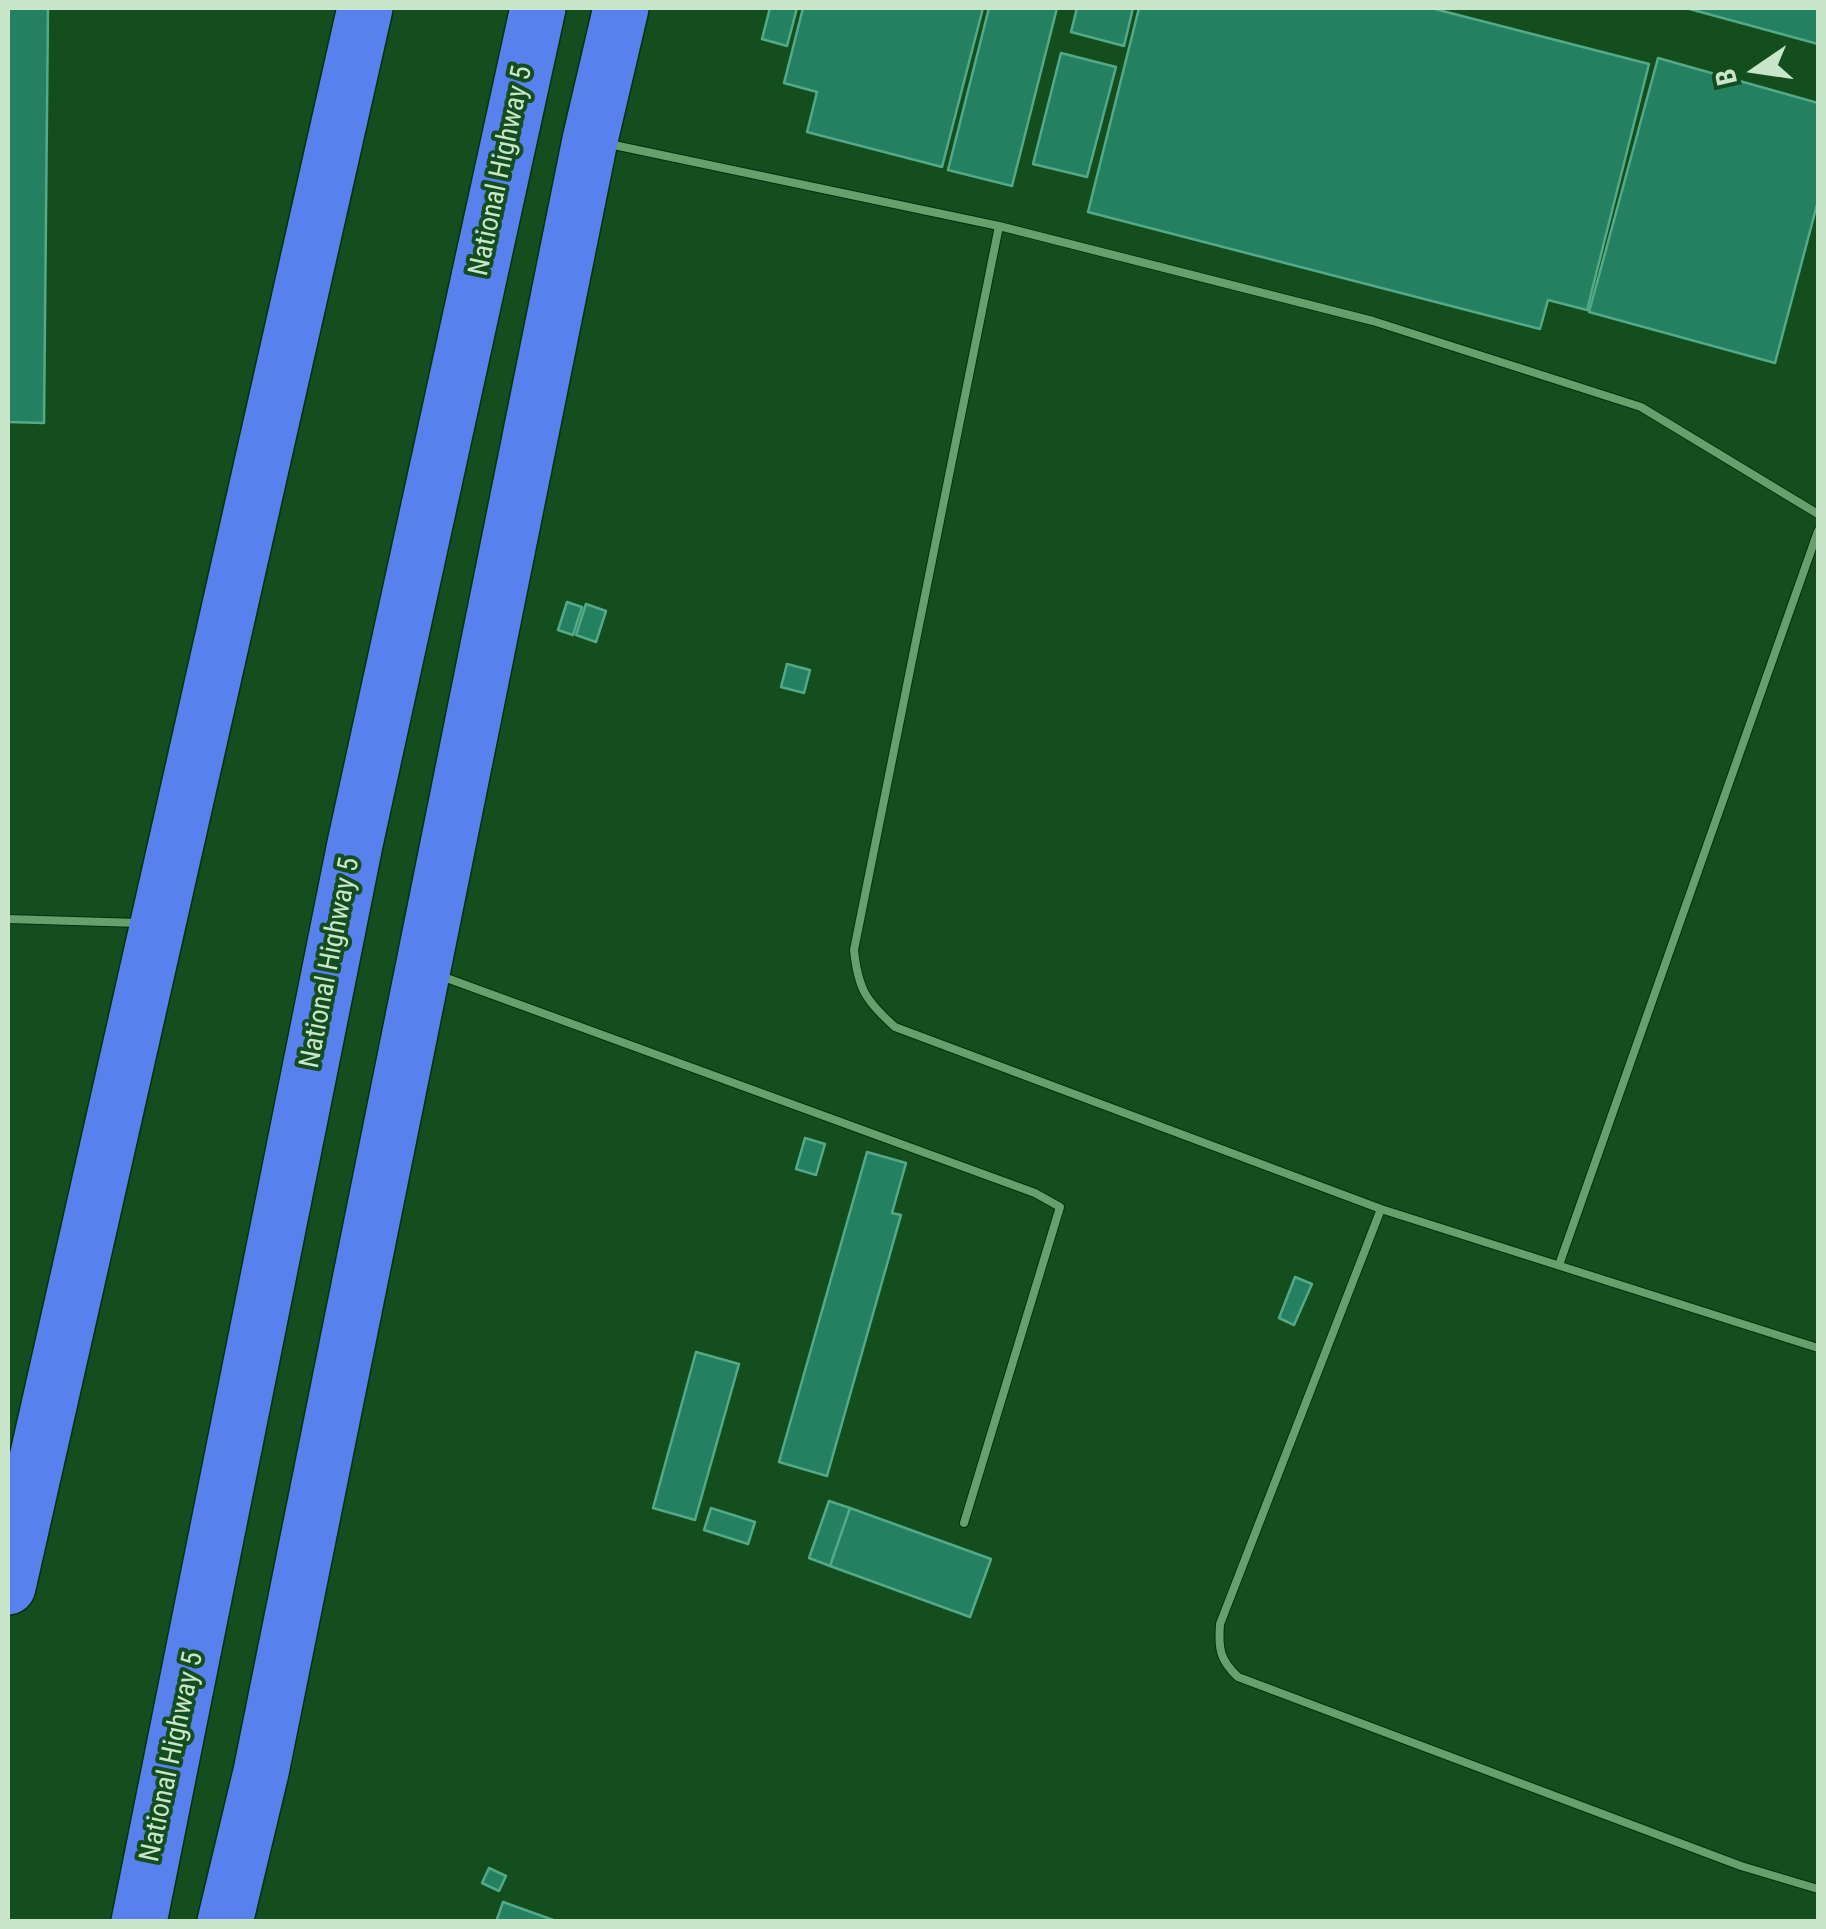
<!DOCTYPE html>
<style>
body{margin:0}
#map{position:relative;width:1826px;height:1929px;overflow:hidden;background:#144e1e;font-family:"Roboto Condensed",sans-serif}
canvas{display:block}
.frame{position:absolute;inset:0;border:10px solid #c9e6ca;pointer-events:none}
.north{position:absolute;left:1706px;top:20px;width:100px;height:100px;-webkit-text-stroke:8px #144e1e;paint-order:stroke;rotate:257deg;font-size:28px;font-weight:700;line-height:40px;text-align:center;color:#c9e6ca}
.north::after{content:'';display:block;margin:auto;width:35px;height:45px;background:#c9e6ca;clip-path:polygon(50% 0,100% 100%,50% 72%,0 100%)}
</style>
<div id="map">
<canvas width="1826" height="1929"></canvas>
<div class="frame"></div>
<div class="north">B</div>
</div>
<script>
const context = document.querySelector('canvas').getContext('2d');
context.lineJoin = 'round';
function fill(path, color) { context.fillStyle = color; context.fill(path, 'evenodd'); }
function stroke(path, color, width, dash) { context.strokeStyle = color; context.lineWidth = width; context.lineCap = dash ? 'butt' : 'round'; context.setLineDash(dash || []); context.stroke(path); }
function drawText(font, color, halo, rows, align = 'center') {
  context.font = font + ' "Roboto Condensed",sans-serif'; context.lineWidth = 8; context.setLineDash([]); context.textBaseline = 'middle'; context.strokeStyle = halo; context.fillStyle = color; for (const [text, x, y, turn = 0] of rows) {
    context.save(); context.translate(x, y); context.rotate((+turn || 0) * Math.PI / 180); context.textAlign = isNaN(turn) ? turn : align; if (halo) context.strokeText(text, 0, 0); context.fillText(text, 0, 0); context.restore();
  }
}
const building = new Path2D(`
 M8,8h40l-4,415 -36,-1z
 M770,8h27l-10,38 -25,-7z
 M803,8h180l-41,159 -135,-35 10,-40 -33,-9z
 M989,8h68l-45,178 -64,-16z
 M1077,8h56l-9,38 -53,-14z
 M1139,8h292l218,56 -62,246 -39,-10 -8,29 -452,-117z
 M1686,8h132v36z
 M1061,53l55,14 -29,110 -54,-13z
 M1658,58l160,45v98l-43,162 -186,-51z
 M567,602l15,5 -9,28 -15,-5z
 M586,604l20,7 -10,31 -20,-7z
 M787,664l23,6 -6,23 -23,-6z
 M805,1138l20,6 -9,31 -20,-6z
 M867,1152l39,11 -14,50 9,2 -74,261 -48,-14z
 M1295,1277l17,7 -18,41 -15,-7z
 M696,1352l43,12 -44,156 -42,-12z
 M829,1501l21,7 -20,58 -21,-8z
 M711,1508l44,14 -7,22 -44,-14z
 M850,1508l141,51 -21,58 -140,-51z
 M489,1868l17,8 -7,15 -17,-8z
 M503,1902l53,19v1h-60z`);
fill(building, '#258062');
stroke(building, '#53a988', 2.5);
const lane = new Path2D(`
 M609,144l390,82 374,95 268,86 177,107
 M999,226l-145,724c4,39 12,51 41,77l486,182 437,139
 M8,919l131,4
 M441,976l594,217 25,14 -96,316
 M1381,1209l-161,415c-2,25 0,36 18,53l503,189 77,23
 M1559,1265l259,-734`);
const highway = new Path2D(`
 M8,1587l357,-1579
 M139,1922l216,-1078 183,-836
 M225,1922l36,-150 329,-1632 31,-132`);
stroke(lane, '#04310d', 10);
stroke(highway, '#04310d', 58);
stroke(lane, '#67a06c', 8);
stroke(highway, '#5981ed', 55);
drawText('28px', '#c9e6ca', '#144e1e', [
 ["National Highway 5",502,171,-78],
 ["National Highway 5",331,963,-79],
 ["National Highway 5",173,1757,-78]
]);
</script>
